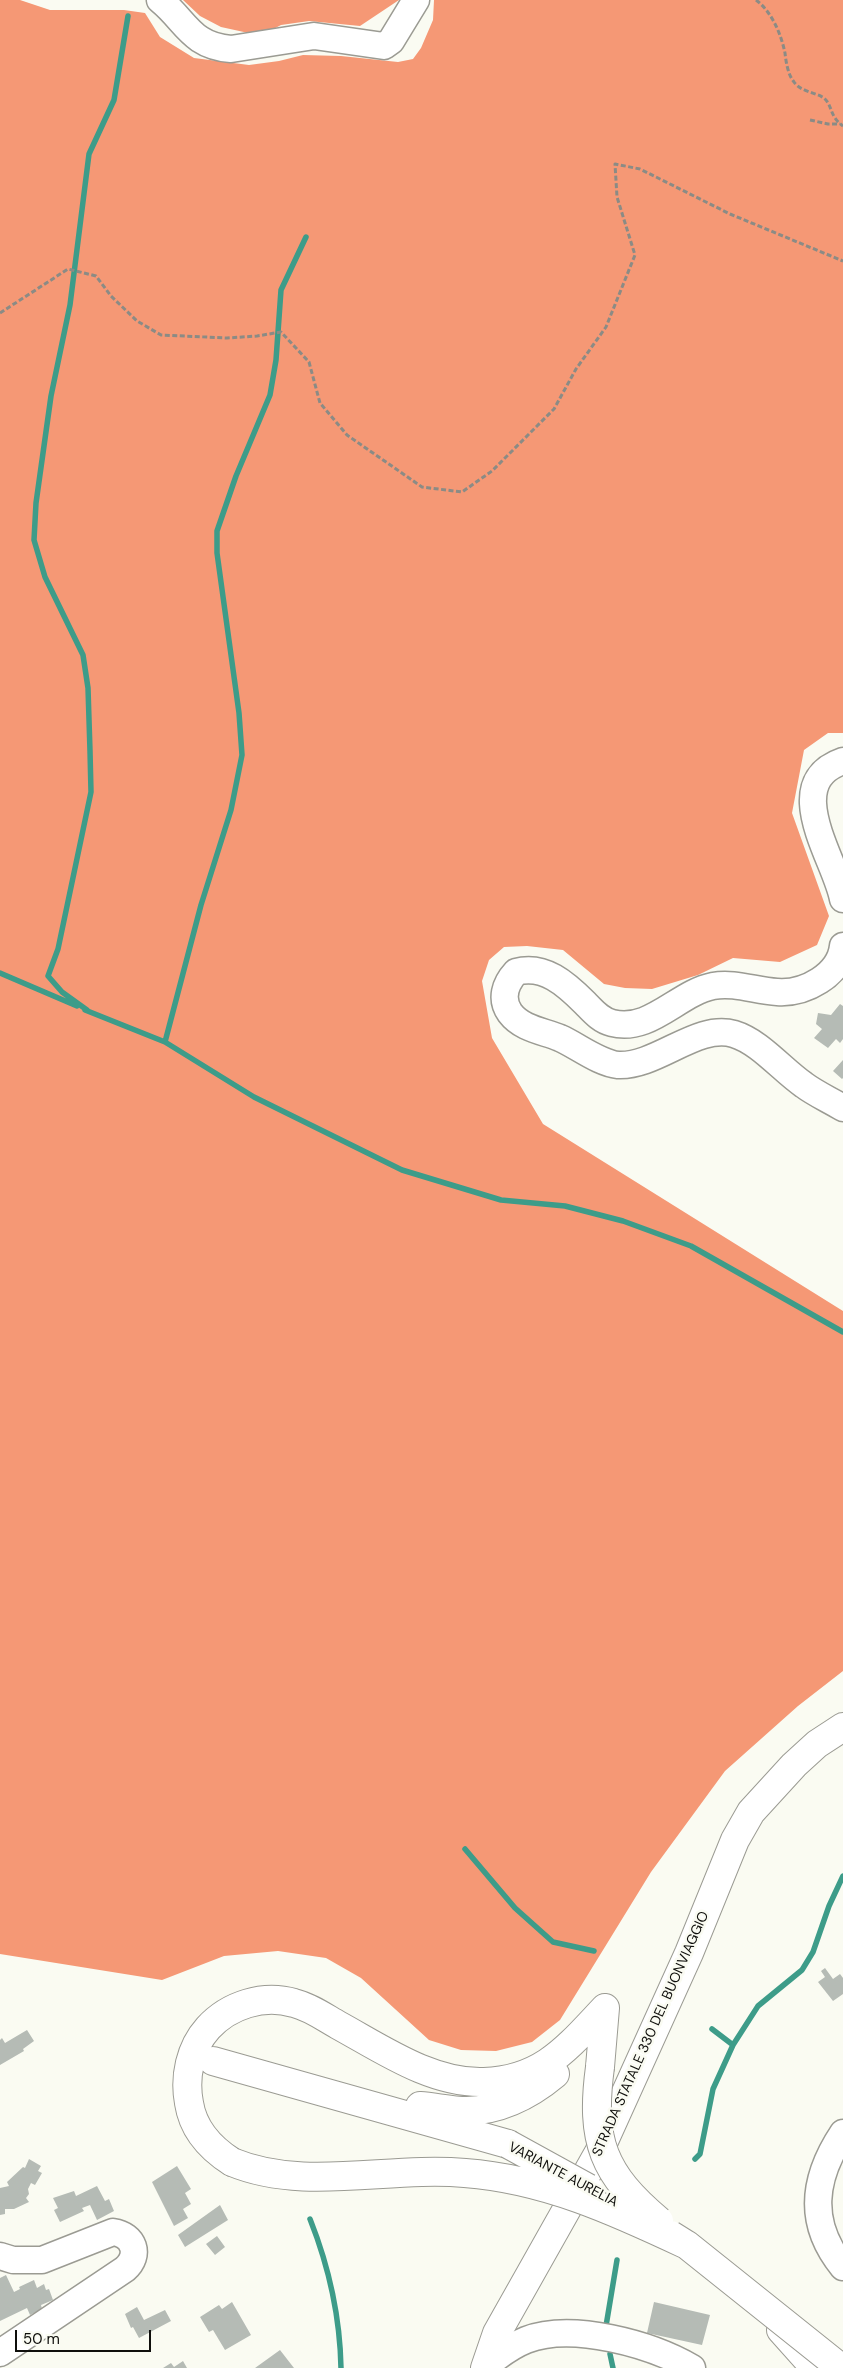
<!DOCTYPE html>
<style>
body{margin:0}
#map{position:relative;width:843px;height:2368px;overflow:hidden;background:#fafbf2;font-family:"DM Sans",sans-serif}
canvas{display:block}
.scale{position:absolute;left:15px;top:2330px;width:136px;height:22px;box-sizing:border-box;border:2px solid #0f0f0c;border-top:0;padding-left:6px;font-size:15px;line-height:18px;white-space:nowrap;color:#0f0f0c;-webkit-text-stroke:4px #fafbf2;paint-order:stroke}
</style>
<div id="map">
<canvas width="843" height="2368"></canvas>
<div class="scale">50 m</div>
</div>
<script>
const context = document.querySelector('canvas').getContext('2d');
context.lineJoin = 'round';
function fill(path, color) { context.fillStyle = color; context.fill(path, 'evenodd'); }
function stroke(path, color, width, dash) { context.strokeStyle = color; context.lineWidth = width; context.lineCap = dash ? 'butt' : 'round'; context.setLineDash(dash || []); context.stroke(path); }
function drawText(font, color, halo, rows, align = 'center') {
  context.font = font + ' "DM Sans",sans-serif'; context.lineWidth = 5; context.setLineDash([]); context.textBaseline = 'middle'; context.strokeStyle = halo; context.fillStyle = color; for (const [text, x, y, turn = 0] of rows) {
    context.save(); context.translate(x, y); context.rotate((+turn || 0) * Math.PI / 180); context.textAlign = isNaN(turn) ? turn : align; if (halo) context.strokeText(text, 0, 0); context.fillText(text, 0, 0); context.restore();
  }
}
fill(new Path2D(`
 M0,0h20l30,10h74l21,3 15,24 34,21 55,7 30,-4 24,-6 38,1 57,6 15,-3 8,-11 12,-28 1,-20h409v733h-15l-24,17 -12,63 37,103 -12,29 -37,17 -47,-4 -35,17 -46,14 -27,-1 -21,-4 -41,-34 -36,-4 -23,1 -15,13 -7,21 10,57 51,86 300,187v360l-45,35 -73,65 -74,101 -91,148 -28,22 -36,9 -35,-1 -32,-10 -68,-62 -35,-20 -48,-7 -54,5 -62,24 -162,-26z
 M183,0h216l-39,26 -51,-5 -28,4 -15,8 -13,1 -32,-7 -21,-11z`), '#f59875');
stroke(new Path2D(`
 M0,973l77,33
 M85,1010l80,32 89,55 148,73 99,30 64,6 58,15 68,25 152,86
 M87,1010l-25,-18 -14,-16 10,-27 33,-157 -1,-41 -2,-63 -5,-33 -38,-78 -11,-37 2,-37 15,-107 19,-91 19,-151 25,-54 14,-84
 M165,1042l36,-137 30,-95 11,-55 -3,-42 -22,-160v-22l19,-55 34,-81 6,-35 5,-70 25,-53
 M465,1849l50,59 38,34 41,9
 M712,2029l21,16
 M695,2159l5,-5 13,-65 20,-44 25,-39 44,-36 11,-18 16,-46 14,-30
 M310,2219c19,48 30,97 31,149
 M605,2332l12,-72
 M610,2354l3,14`), '#3d9c89', 5.5);
fill(new Path2D(`
 M840,1004l3,2v33l-3,4 -4,-4 -8,9 -14,-10 8,-9 -6,-5 2,-11 13,2z
 M843,1060v18l-1,1 -9,-8z
 M825,1968l8,11 7,-5 3,4v16l-10,7 -15,-19 7,-5 -4,-6z
 M27,2030l7,11 -11,8 1,2 -24,14v-25l2,-2 3,5z
 M29,2159l12,7 -3,5 4,2 -7,12 -4,-2 -3,6 1,5 -3,4 3,4 -15,7h-9v5l-5,1v-27l9,-2 -2,-4 16,-15 2,1z
 M177,2166l14,23 -6,4 6,11 -8,5 5,9 -14,8 -22,-44z
 M97,2186l8,15 4,-2 5,12 -17,9 -7,-15 -8,3 2,3 -24,11 -6,-12 4,-2 -5,-10 21,-7 2,5z
 M220,2205l8,15 -43,27 -7,-12z
 M217,2236l8,11 -10,8 -9,-11z
 M6,2275l8,17 6,-3 -1,-2 15,-7 3,8 7,-4 2,6 3,-1 4,11 -12,5 1,4 -12,6 -3,-7 -27,13v-43z
 M232,2302l19,33 -26,15 -12,-20 -4,2 -9,-15 19,-12 3,4z
 M654,2302l56,13 -8,30 -55,-12z
 M137,2307l7,13 21,-10 6,11 -32,17 -6,-11 -2,1 -6,-14z
 M280,2350l14,18h-39z
 M183,2361l4,7h-24l8,-5 3,4z`), '#b5bbb5');
const minor = new Path2D(`
 M160,0c26,21 31,46 71,49l83,-13 70,10 7,-5 25,-41
 M843,761c-64,22 -7,99 0,138
 M843,946c-3,29 -38,48 -66,46 -21,-1 -42,-10 -64,-6 -35,7 -63,47 -101,37 -12,-3 -19,-12 -27,-20 -19,-19 -41,-39 -69,-31 -11,12 -16,27 -6,41 12,16 33,18 50,25 18,8 39,25 58,27 39,2 79,-42 116,-31 26,8 47,35 70,51 12,9 26,15 39,23
 M843,2133c-30,45 -36,90 0,134
 M0,2256l13,4h29l71,-28c21,3 28,23 12,37l-125,84
 M487,2365c12,-10 24,-19 39,-25 46,-18 125,4 166,28`);
const major = new Path2D(`
 M485,2368l12,-35 102,-181 90,-199 46,-113 16,-28 43,-47 23,-21 26,-17`);
const highway = new Path2D(`
 M213,2061l295,83
 M600,2067l5,-59
 M420,2106c15,1 31,5 47,5 33,-1 63,-16 88,-37
 M232,2162c-22,-14 -39,-33 -43,-59 -5,-26 1,-55 19,-75 21,-23 55,-34 86,-25 16,4 30,14 44,22 44,24 94,59 146,57 59,-2 84,-35 121,-74
 M781,2330l34,38`);
stroke(minor, '#9b9b93', 29);
stroke(major, '#9b9b93', 30);
stroke(highway, '#9b9b93', 30);
stroke(new Path2D(`
 M756,0c16,12 25,34 29,53 1,9 3,22 9,29 7,10 21,10 30,16 9,8 5,18 19,28
 M810,120l18,4h12
 M0,313l68,-44 28,7 15,20 26,25 24,14 66,3 30,-2 24,-4 28,30 11,41 27,32 75,52 40,5 30,-21 62,-62 22,-40 30,-42 29,-72 -18,-58 -2,-33 25,5 90,45 113,47`), '#8b8b85', 3, [5, 2.5]);
stroke(minor, '#fff', 26);
stroke(major, '#fff', 28);
stroke(highway, '#fff', 28);
const highwayBridge = new Path2D(`
 M600,2067c-10,74 3,107 59,154
 M508,2144l80,44
 M232,2162c72,30 156,4 233,11 80,6 150,38 222,72
 M671,2235l16,10 154,123`);
stroke(highwayBridge, '#9b9b93', 30, []);
stroke(highwayBridge, '#fff', 28);
drawText('14px', '#0f0f0c', '#fafbf2', [
 ["STRADA STATALE 330 DEL BUONVIAGGIO",651,2034,-66],
 ["VARIANTE AURELIA",563,2175,28]
]);
</script>
